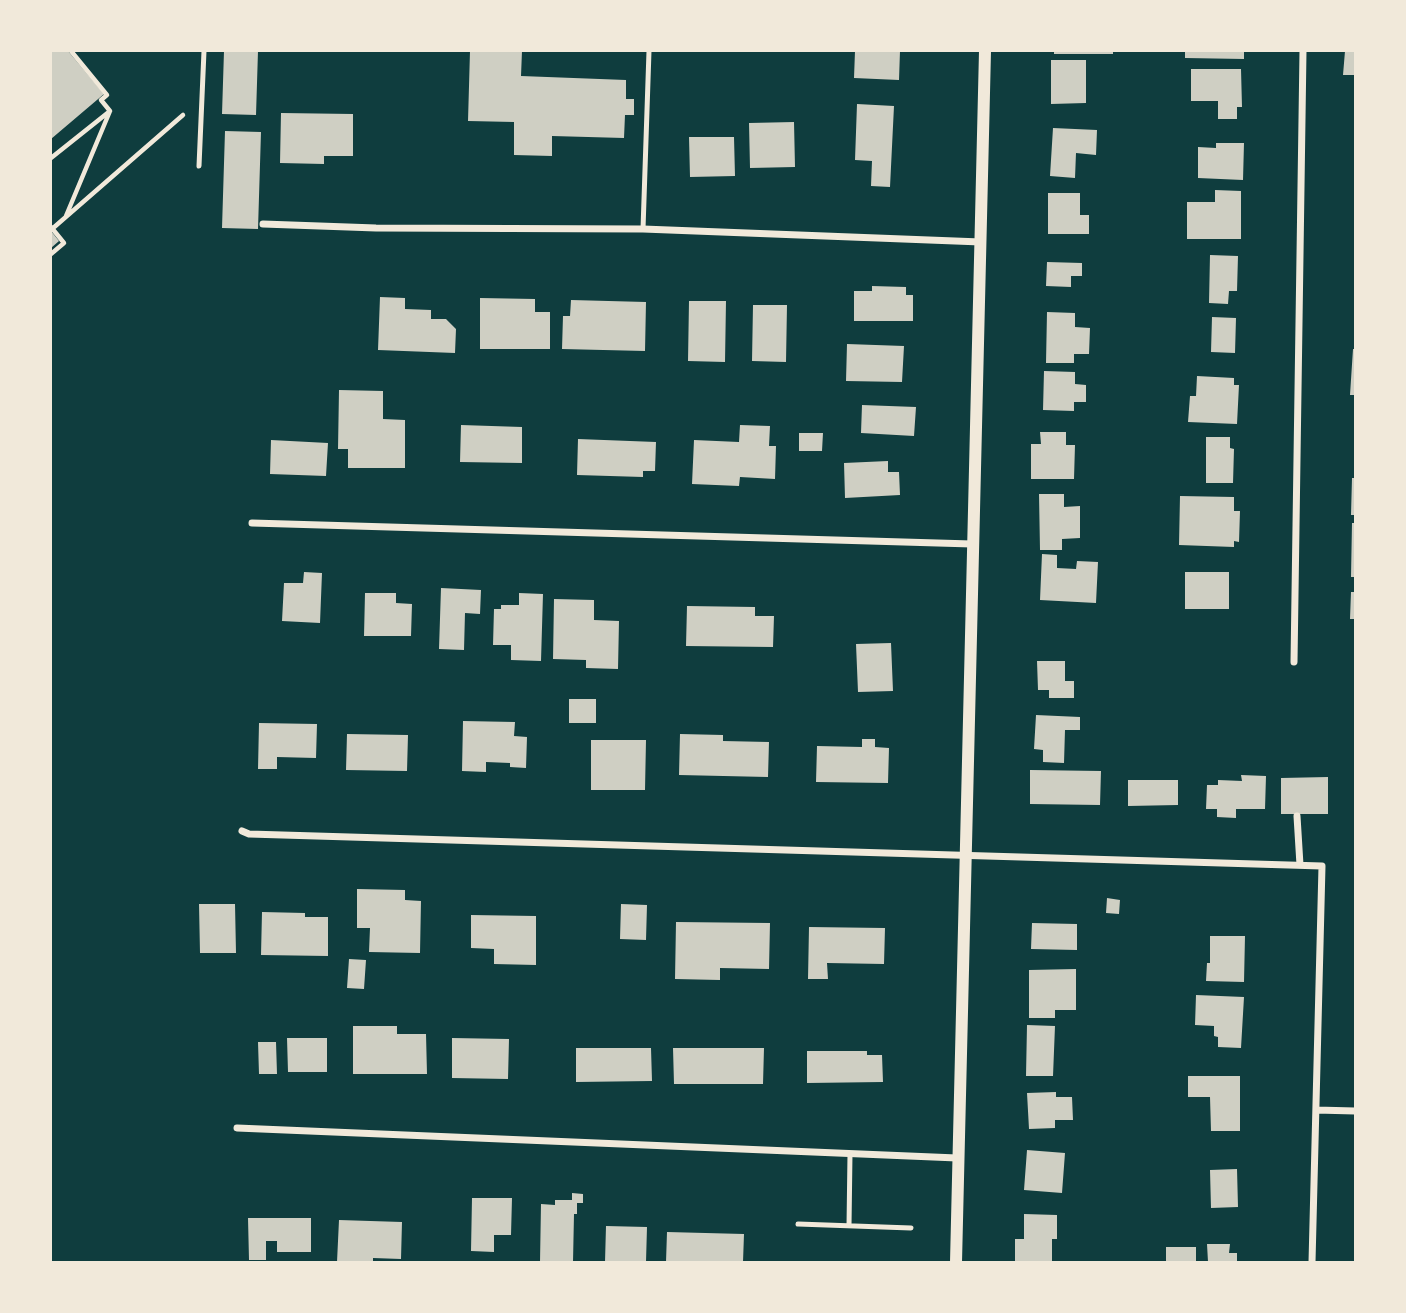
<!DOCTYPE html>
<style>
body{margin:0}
#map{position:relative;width:1406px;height:1313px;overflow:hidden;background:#0f3d3e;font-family:Roboto,sans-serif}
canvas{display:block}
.frame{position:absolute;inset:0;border:52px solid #f1e9da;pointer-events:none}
</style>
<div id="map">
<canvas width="1406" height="1313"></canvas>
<div class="frame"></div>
</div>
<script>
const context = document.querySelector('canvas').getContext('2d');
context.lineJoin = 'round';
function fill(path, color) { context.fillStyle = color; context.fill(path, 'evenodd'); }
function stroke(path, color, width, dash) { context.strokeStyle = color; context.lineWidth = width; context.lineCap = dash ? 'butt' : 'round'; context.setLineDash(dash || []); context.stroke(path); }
fill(new Path2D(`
 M51,51h17l36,43 -53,45z
 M224,51h34l-2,64 -34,-1z
 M470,51h52l-1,25 105,4v19h8v16h-9l-1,23 -72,-2v20l-38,-1v-33l-46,-1z
 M855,51h45l-1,29 -45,-2z
 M1054,51h59v3h-59z
 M1185,51h59v8l-59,-1z
 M1345,51h10v24h-12z
 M1051,60h35v43l-35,1z
 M1191,69h50l1,38h-5v12h-19v-18h-27z
 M857,104l37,2 -4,81 -19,-1 1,-25 -17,-1z
 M281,113l72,1v42h-29v8l-44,-1z
 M794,122l1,45 -45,1 -1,-45z
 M1053,128l44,2 -1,25 -20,-2 -1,25 -25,-2z
 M225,131l36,1 -3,97 -36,-1z
 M689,137h45l1,39 -45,1z
 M1216,143h28l-1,37 -45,-2v-31l18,1z
 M1215,190l26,1v48h-54v-37h28z
 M1048,193h32v22h9v19h-41z
 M51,231l8,10 -8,7z
 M1210,255l28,1 -1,35h-8l-1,13 -19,-1z
 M1047,262l35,1v13h-11v11l-25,-1z
 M872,286l34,1v8h7v26h-59v-30h18z
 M380,297l25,1v11l26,1v9h15l10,10 -1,24 -77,-3z
 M480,298l55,1v13h15v37h-70z
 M571,300l75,2 -1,49 -83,-2 1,-33h7z
 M689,301h37l-1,61 -37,-1z
 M753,305h34l-1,57 -34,-1z
 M1047,312l28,1v14l15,1 -1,26h-15v9h-28z
 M1212,317l24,1 -1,35 -24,-1z
 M847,344l57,2 -2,36 -56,-1z
 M1353,349h2v46h-5z
 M1044,371l31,1v12l11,1v17h-12v9l-31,-1z
 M1197,376l37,2v7h5l-2,39 -49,-2 2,-26h6z
 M339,390l44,1v28l22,1v48h-57v-19h-10z
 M862,405l54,2 -2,29 -53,-3z
 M461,425l61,2v36l-62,-1z
 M740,425l30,1 -1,20h7l-1,33 -35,-2 -1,9 -47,-2 2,-44 45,2z
 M1040,432h26v13h9l-1,34h-43v-35h10z
 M799,433h24l-1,18h-23z
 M1206,437h24v11l4,1 -1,34h-27z
 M578,439l78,3 -1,29h-12v6l-66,-2z
 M271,440l57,3 -2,33 -56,-2z
 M888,461v11h11l1,23 -55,3 -1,-35z
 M1352,478h3v37h-4z
 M1039,494h25v13l16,-1v32l-18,1v11h-22z
 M1180,496l54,1v14h6l-1,31 -5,-1v6l-55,-2z
 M1352,523h3v54h-4z
 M1042,554l15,1v13l19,1 1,-8 21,1 -2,41 -56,-3z
 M304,572l18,1 -2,50 -38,-2 2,-38h19z
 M1185,572h44v37h-44z
 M441,588l40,2 -1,24 -15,-1 -1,37 -25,-1z
 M1351,592h4v27h-5z
 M365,593h31v10l16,1 -1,32h-47z
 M519,593l24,1 -2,67 -30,-1v-15h-18l1,-36h7v-4h18z
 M554,599l40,1v20l25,1 -1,48 -32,-1v-8l-33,-1z
 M687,606l68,1v9h19l-1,31 -87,-1z
 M891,643l2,48 -35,1 -2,-48z
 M1037,661h28v20h9v17h-25v-8h-11z
 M569,699h27v24h-27z
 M1036,715l44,2v13h-15l-1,33 -21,-1v-12l-9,-1z
 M463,721l52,1 -1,14 13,1 -1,31 -16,-1v-4l-24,-1v10l-24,-1z
 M259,723l58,1 -1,34 -39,-1v12h-19z
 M347,734l61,1 -1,36 -61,-1z
 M680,734l43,1v6l46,1 -1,35 -89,-2z
 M862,739h13v8l14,1 -1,35 -72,-1 1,-36 45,1z
 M591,740h55l-1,50h-54z
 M1030,770l71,1 -1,34 -70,-1z
 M1241,775l25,1 -1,33h-29v9l-19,-1v-8h-11l1,-24h11v-5l24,1z
 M1328,777v37h-47v-36z
 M1128,780h50v25l-50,1z
 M357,889l48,1v10l16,1 -1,52 -51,-1 1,-24h-13z
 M1107,898l13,2 -1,14 -13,-1z
 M199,904h36l1,49h-36z
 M621,904l26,1 -1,35 -26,-1z
 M262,912l43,1v4h23v39l-67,-1z
 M471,915l65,1v49l-42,-1v-15l-23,-1z
 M676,922l94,1 -1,46 -49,-1v12l-45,-1z
 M1032,923l45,1v26l-46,-1z
 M809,927l76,1 -1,36 -57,-1 1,16h-20z
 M1210,936h35l-1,46 -38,-1 1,-18h3z
 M349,959l17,1 -2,29 -17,-1z
 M1076,969v41h-21v8h-26v-48z
 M1196,995l48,2 -3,51 -23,-1v-10l-4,-1v-10l-19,-1z
 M1027,1025l28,1 -2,50h-27z
 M353,1026h44v8h29l1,40h-74z
 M287,1038h40v34h-39z
 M452,1038l57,1 -1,40 -56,-1z
 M258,1042h18l1,32h-18z
 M576,1048h75l1,33 -76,1z
 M673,1048h91l-1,36h-89z
 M807,1051h60v4h15l1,27 -76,1z
 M1188,1076h52v55h-29l-1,-34h-22z
 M1056,1092v5h16l1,23h-18v8l-26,1 -2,-36z
 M1027,1150l38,3 -3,40 -38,-3z
 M1237,1169l1,38 -27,1 -1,-38z
 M572,1193l11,1v9h-6v11h-3l-1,48h-33l1,-58 14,1v-5h17z
 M472,1198h40l-1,37h-17v17l-23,-1z
 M1024,1214l33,1v24h-5v23l-37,-1v-22h9z
 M248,1218h63v34h-34v-11h-11v19h-17z
 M339,1220l63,2 -1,37 -28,-1v4h-36z
 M606,1226l41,1 -1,35h-41z
 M667,1232l77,2 -1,28h-77z
 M1207,1244h23l-1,9h8v9h-29z
 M1166,1247h30v15h-30z`), '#cfcfc3');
stroke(new Path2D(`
 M51,158l59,-47 -9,-11 6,-5 -36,-44
 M66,216l44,-105
 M52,229l131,-114
 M51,254l13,-11 -13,-16`), '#f1e9da', 4.5);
stroke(new Path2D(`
 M199,166l5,-115
 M643,229l6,-178
 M798,1224l113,4
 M849,1226l1,-72`), '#f1e9da', 5);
stroke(new Path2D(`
 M263,224l113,4 267,1 338,13
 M252,523l720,21
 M1294,662l9,-611
 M1297,816l3,49
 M242,831l7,3 1073,32 -10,396
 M1316,1110l39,1
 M237,1128l720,30`), '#f1e9da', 7);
stroke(new Path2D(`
 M956,1262l29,-1211`), '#f1e9da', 12);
</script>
